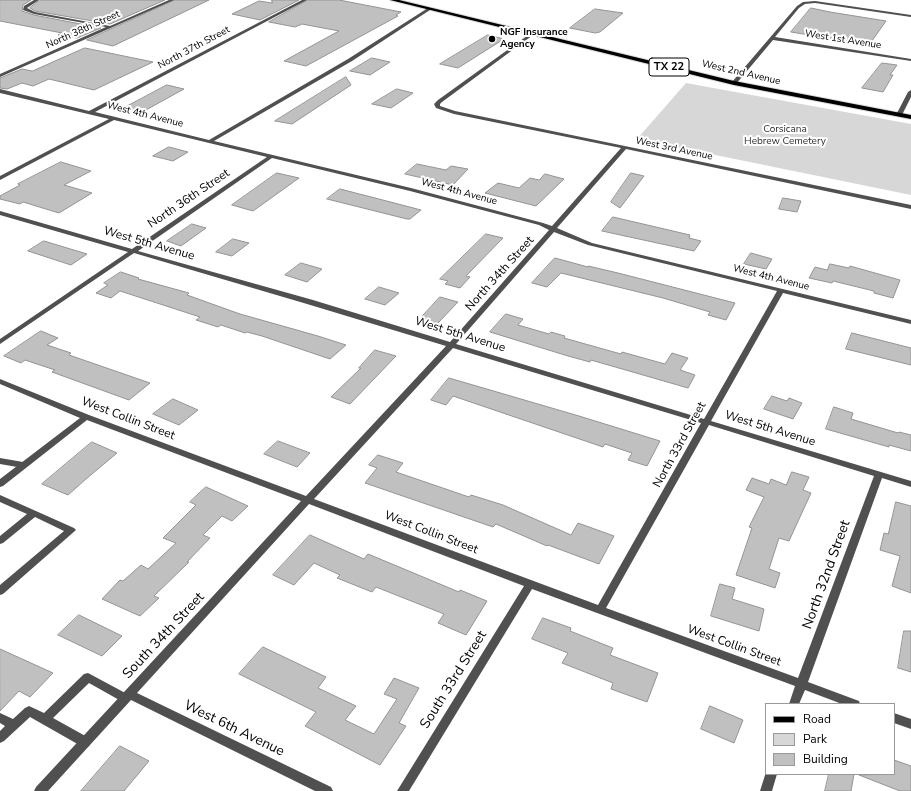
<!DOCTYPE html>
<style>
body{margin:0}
#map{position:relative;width:911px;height:791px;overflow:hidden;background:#fff;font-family:"Nunito Sans",sans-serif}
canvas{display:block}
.legend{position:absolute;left:765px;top:703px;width:130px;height:72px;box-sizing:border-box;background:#fff;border:1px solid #999;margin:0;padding:5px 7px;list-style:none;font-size:12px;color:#000}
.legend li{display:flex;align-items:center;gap:8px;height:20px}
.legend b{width:20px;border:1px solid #999}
</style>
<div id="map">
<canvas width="911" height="791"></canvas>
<ul class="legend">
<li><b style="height:5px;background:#000"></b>Road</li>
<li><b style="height:11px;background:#d7d7d7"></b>Park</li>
<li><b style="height:11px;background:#c0c0c0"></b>Building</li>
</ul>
</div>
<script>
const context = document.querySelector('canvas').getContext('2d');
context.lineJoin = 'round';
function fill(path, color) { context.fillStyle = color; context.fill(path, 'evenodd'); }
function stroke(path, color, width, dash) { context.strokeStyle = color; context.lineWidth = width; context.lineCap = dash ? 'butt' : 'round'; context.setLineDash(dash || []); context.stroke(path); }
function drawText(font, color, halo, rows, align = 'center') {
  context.font = font + ' "Nunito Sans",sans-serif'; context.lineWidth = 4; context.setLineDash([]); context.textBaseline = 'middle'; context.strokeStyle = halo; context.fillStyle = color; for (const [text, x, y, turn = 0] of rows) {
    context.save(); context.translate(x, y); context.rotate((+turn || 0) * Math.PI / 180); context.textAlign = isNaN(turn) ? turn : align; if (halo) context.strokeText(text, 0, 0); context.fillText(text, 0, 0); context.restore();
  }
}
fill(new Path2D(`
 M686,83l225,41v71l-274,-56z`), '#d7d7d7');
const building = new Path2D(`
 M0,0h31l-8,5 -1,6 12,4 67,13 -24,10 -19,-3 4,-2 -62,-12z
 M40,0h125l-55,24 -75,-13 -5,-3z
 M175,0h34l-96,46 -26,-6z
 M272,0h27l-39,20 -28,-6 27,-13 13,2z
 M308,0h31l62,12 -5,3 2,1 -92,50 -22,-5 55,-30 -37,-7 -7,3 -26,-5z
 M811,8l19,4 56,9 -17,24 -78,-13z
 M595,9l28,4 -23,19 -5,1 -25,-5z
 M488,35l16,4 -46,29 -18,-4z
 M85,48l68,14 -59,28 -45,-11 -16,7 -11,-3 -15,6 -7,-1v-10l22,-9 10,2z
 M372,58l18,4 -20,13 -20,-4z
 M882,63l15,2 -7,10h3l-10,17 -21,-4z
 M346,77l5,8 -59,39 -17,-3z
 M167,85l17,4 -49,27 -1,-3 -14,-3z
 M397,89l16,4 -22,15 -19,-4z
 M169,147l19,5 -15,9 -20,-5z
 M61,162l30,9 -27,14 28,8 -33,20 -36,-11 -3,2 -20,-5v-3l20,-11 -2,-1z
 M417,164l29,6 5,-4 17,3 -15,16 -48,-11z
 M277,173l22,5 -46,33 -21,-6z
 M631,173l13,3 -24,32 -9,-6z
 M545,174l19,5 -28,27 -51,-13 13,-10 21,5 11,-10 9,2z
 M340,189l39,10 42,11 -11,9h-3l-80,-20z
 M783,198l18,3 -4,11 -18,-3z
 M613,217l77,18 -1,3 12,3 -7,10 -92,-20z
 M192,224l14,4 -25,18 -14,-5z
 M486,234l17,4 -37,38 4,1 -10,11 -15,-4 3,-3 -8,-2z
 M233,239l16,4 -17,13 -16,-4z
 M44,241l43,13 -16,11 -43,-14z
 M751,253l21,6 -6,10 -22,-5z
 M555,258l33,9v-1l30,7 117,30 -9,17 -18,-5 2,-3 -47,-14 -102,-25 -14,14 -15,-4z
 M301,263l21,6 -15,13 -22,-7z
 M830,264l19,4 1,-2 50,14 -7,18 -19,-5v-2l-41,-10 -1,2 -23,-5 6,-11 12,3z
 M121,272l18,6 -1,1 51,14 -2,2 53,19 78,22 28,9 -16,14 -68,-23 -15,-4 -2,1 -24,-8 -3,2 -22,-7 4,-3 -80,-26 -9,7 -15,-5 12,-8 -4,-2z
 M379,287l20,6 -14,12 -20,-6z
 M440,297l18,5 -21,22 -17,-5z
 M506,314l17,5 -5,6 31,9 2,-2 14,4 -1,2 57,16 1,-2 43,12 7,-11 16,5 -8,12 15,5 -7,13 -97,-28 -1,2 -22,-6 -78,-24z
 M41,331l17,7 -11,7 24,8 -2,2 81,28 -21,17 -77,-28 3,-2 -30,-10 -4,3 -17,-7z
 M852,333l59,15v17l-65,-16z
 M375,350l21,6 -46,48 -19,-7 30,-29h-2z
 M449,378l130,38 81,25 -13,25 -19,-6 4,-7 -27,-9 -2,3 -150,-51 -7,9 -15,-5z
 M772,396l15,5 2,-3 13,5 -9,16 -29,-10z
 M173,399l25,11 -19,15 -26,-11z
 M834,407l19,6 -2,6 47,14 1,-1 12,3v16l-22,-6v2l-63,-18z
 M278,441l32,12 -13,14 -33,-13z
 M92,442l25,11 -31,26 -18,16 -26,-11z
 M378,455l25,8 -7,9 73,25 2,-2 32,10 68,30 7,-12 36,13 -15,28 -51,-19 -1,1 -51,-22 -3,3 -128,-44 12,-15 -8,-3z
 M792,472l17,5 -6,13 8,3 -22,48 -10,-3 -10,31 11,4 -5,15 -39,-13 16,-47 -3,-1 15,-30 -18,-7 6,-12 17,6 2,-5 15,6z
 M206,487l42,19 -16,15 -10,-5 -19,19 7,3 -23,24h2l-35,34 5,2 -19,18 -38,-17 18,-19 3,1 18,-16 7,4 28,-26 -13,-5 33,-33 -6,-3z
 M896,502l15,4v87l-19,-7 8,-30 -20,-6 4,-17 4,1z
 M310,535l54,24 4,-5 91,38 1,-2 27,11 -21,34 -28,-12 6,-9 -68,-27 -4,5 -35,-14 3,-3 -26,-12 -20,22 -21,-10z
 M720,584l15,4 -3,11 32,10 -5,22 -48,-15z
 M79,615l43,21 -20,20 -44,-21z
 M543,618l28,10 -1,3 43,17 -3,7 48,18 -11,29 -36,-13 2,-6 -51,-20 6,-10 -36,-14z
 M904,631h7v41l-13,-4z
 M263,647l63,30 -8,11 38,18 -11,14 29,14 23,-35 -13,-5 10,-16 25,10 -20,35 7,3 -26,39 -75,-39 11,-14 -77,-38z
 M0,649l53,24 -23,24 -11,-6 -19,20z
 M710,706l33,14 -9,23 -33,-14z
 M120,746l29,15 -25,30h-43z
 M894,760l17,6v25h-11l-41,-16 35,-1z
 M829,774h25l-3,17h-26z`);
fill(building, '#c0c0c0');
stroke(building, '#949494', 1);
const primary = new Path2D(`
 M390,0h9l335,81 177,34v4l-177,-34z`);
stroke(primary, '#dbdbdb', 2);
fill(new Path2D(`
 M0,458l23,4 4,3 -4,3 -23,-4z
 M0,495l74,33 2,2 -73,64 -3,1v-10l64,-54 -29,-14 -32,26 -3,1v-8l27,-22 -27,-12z
 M88,673l41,22 1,3 -1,3 -4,2 -4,-2 -32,-18 -36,35 36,20 2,4 -2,4 -4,1 -4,-1 -51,-29 -26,24 -4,2v-12l5,-5 -5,-3v-10l13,6 12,-11 4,-2 15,7 40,-39z`), '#505050');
fill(new Path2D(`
 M34,0h5l-12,8 8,4 75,14 59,-26h5l-174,77v-3l106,-47 -72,-13 -11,-4 1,-4z
 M302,0h5l-212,112 114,28 139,-81 80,-51 2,1v1l-78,51 -138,80 197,47 132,35 9,3 69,-78 -167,-34 -18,-6 -2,-4 4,-4 93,-67h2v2l-91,67 -2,2v2l15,5 456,94v4l-285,-60 -69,79 35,15 319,77v4l-128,-31 -72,128 200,60v6l-29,-9 -74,204 51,19 1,3h-18l-37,-14 -6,14h-10l6,-18 -263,-97 -123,202h-12l127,-205 -215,-82 -172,189 194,94 2,4h-18l-184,-91 -83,91h-14l2,-4 265,-286 -214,-81 -84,66 -3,1v-8l80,-61 -80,-34v-5l89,36 217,81 140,-150 -139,-42 -173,-51 -134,91v-5l128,-87 -128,-37v-4l132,38 135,-92 -153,-37 -114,60v-4l109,-57 -109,-26v-4l89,22zM272,158l138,33 129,34 10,5 -99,112 -137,-42 -175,-49zM554,232l34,13 189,46 -73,128 -248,-75zM453,348l248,75 -103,182 -284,-106zM709,425l165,51 -76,202 -192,-70z
 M815,1l96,14v2l-96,-14 -10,1 -6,4 -24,29 136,22v2l-138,-21 -37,44h-4v-2l65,-76 6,-4z
 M911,90v7l-9,18 -5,1 -1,-1 12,-23z
 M894,713l17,6v10l-17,-6z
 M766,772v2h11l-5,17h-12z`), '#505050');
fill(primary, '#000');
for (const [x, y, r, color] of [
 [492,39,4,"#000"]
]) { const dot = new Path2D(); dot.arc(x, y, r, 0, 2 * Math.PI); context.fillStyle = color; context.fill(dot); stroke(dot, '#fff', 1.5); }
drawText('10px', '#000', '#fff', [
 ["North 38th Street",83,30,-24],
 ["West 1st Avenue",843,40,9],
 ["North 37th Street",194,48,-28],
 ["West 2nd Avenue",741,73,13],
 ["West 4th Avenue",145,115,14],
 ["West 3rd Avenue",674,149,12],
 ["West 4th Avenue",459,192,15],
 ["West 4th Avenue",771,278,14]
]);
drawText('bold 10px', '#000', '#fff', [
 ["NGF Insurance",500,33],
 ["Agency",500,45]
], 'left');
drawText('10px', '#2e2e2e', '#fff', [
 ["Corsicana",785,130],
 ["Hebrew Cemetery",785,142]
]);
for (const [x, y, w] of [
 [669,67,40]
]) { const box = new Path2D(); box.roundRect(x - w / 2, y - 9, w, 18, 3); context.fillStyle = '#fff'; context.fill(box); stroke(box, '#000', 1); }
drawText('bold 11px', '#000', null, [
 ["TX 22",669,67]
]);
drawText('12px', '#000', '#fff', [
 ["North 36th Street",189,199,-34],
 ["West 5th Avenue",149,244,16],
 ["North 34th Street",500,274,-48],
 ["West 5th Avenue",460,335,17],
 ["West Collin Street",128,419,21],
 ["West 5th Avenue",770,429,17],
 ["North 33rd Street",680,445,-61],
 ["West Collin Street",431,533,21],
 ["West Collin Street",734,646,20]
]);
drawText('14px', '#000', '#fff', [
 ["North 32nd Street",827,575,-70],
 ["South 34th Street",164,636,-47],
 ["South 33rd Street",454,680,-58],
 ["West 6th Avenue",234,729,26]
]);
</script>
